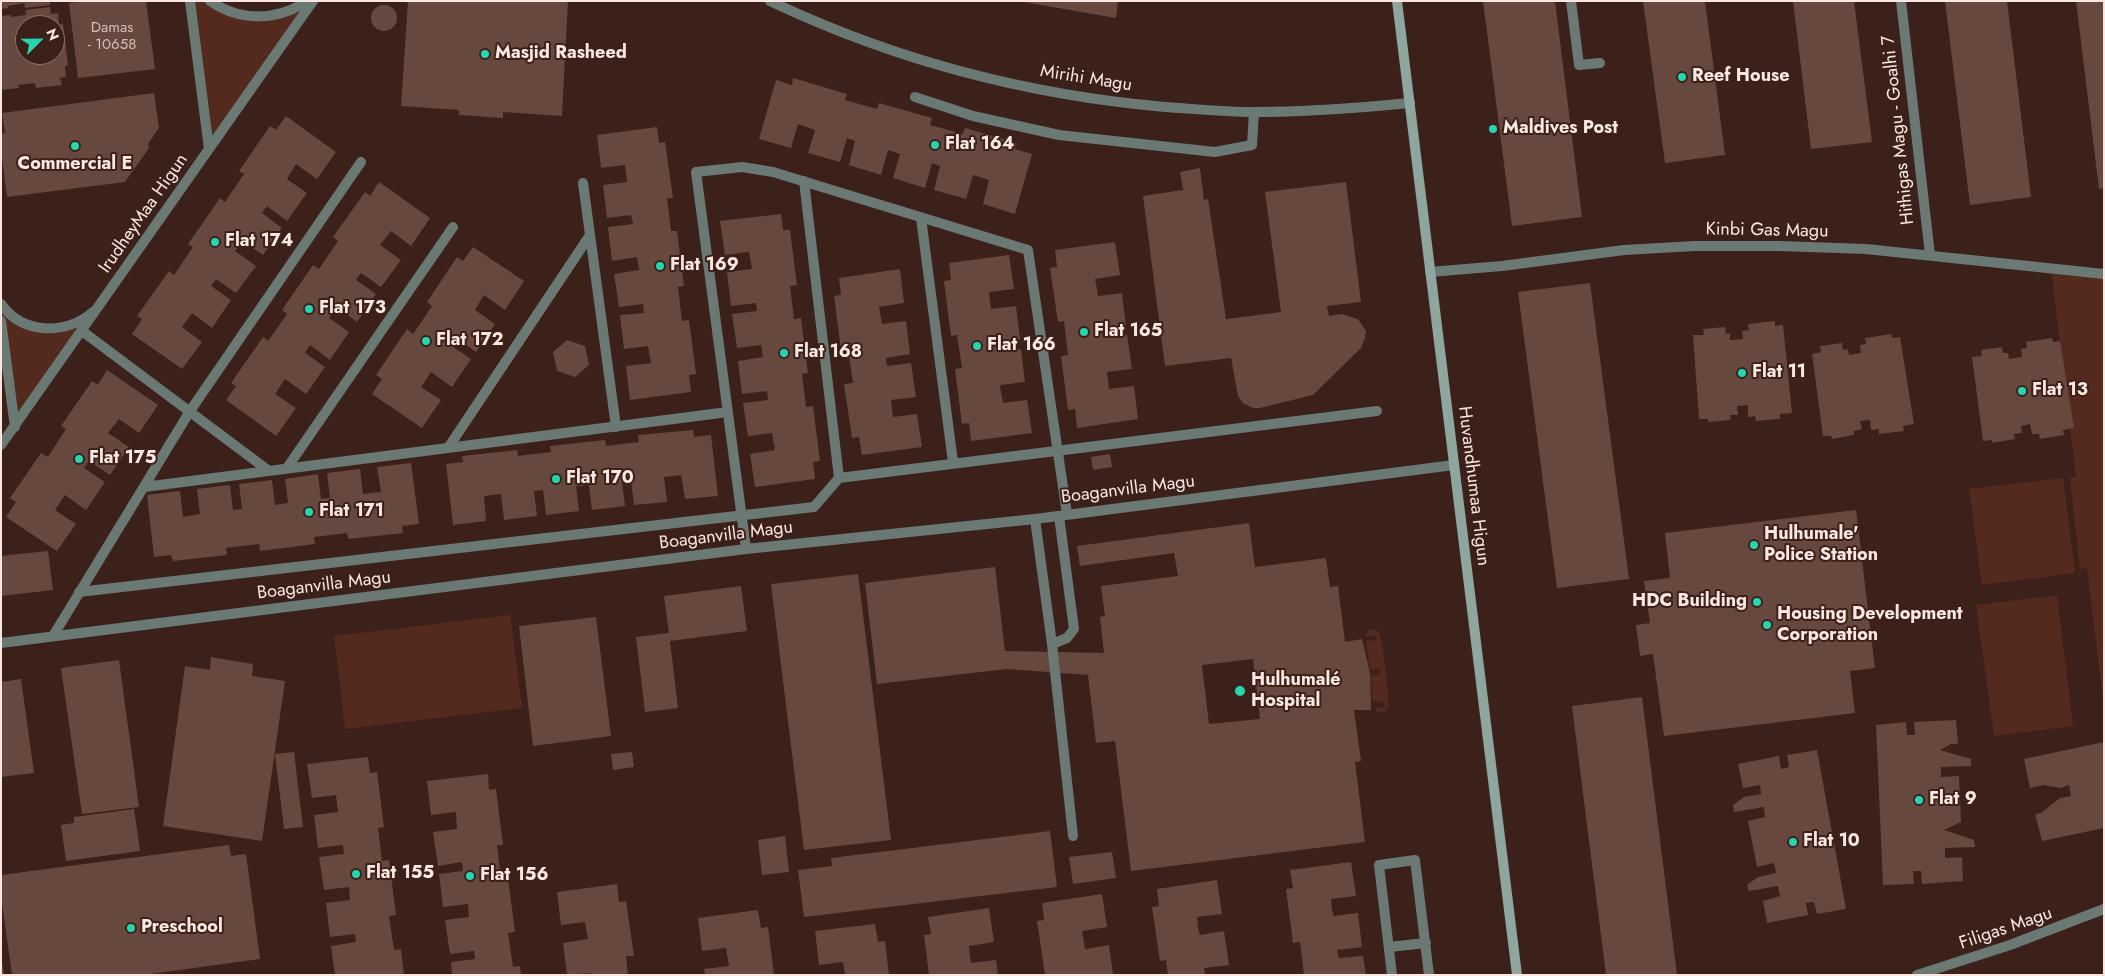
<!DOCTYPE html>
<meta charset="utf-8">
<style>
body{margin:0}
#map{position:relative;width:2105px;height:976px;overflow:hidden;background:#3b2119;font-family:Jost,sans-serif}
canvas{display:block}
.frame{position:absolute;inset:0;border:2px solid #fae7e2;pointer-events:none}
.north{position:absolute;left:15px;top:15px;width:50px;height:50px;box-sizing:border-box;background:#3b2119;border:1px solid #877069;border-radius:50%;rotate:67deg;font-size:14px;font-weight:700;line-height:20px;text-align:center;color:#fae7e2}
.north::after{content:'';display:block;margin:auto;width:18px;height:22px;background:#24d5ae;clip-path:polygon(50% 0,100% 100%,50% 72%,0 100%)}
</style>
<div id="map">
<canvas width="2105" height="976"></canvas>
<div class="frame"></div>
<div class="north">N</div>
</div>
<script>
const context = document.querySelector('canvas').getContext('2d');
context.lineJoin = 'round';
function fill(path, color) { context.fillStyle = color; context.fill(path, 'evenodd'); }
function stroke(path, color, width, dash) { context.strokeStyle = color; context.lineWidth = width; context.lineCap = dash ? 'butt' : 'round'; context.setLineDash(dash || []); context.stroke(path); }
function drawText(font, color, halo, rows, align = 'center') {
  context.font = font + ' Jost,sans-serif'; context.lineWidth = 4; context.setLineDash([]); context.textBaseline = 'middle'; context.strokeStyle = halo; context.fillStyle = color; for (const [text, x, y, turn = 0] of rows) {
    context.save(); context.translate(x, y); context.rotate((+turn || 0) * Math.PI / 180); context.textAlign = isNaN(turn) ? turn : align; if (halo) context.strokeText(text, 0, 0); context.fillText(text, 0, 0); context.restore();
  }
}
fill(new Path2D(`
 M190,1h20l45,16 52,-16 -98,148z
 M2051,269l53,5v434l-17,-140 -7,1 -10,-91 6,-1z
 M1,304l39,24 47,-11 -72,110 -14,-106z
 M2063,478l12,95 -93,12 -13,-96z
 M2057,595l16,131 -79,10 -18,-131z
 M510,615l12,93 -177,21 -11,-93z
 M1372,629l6,2c6,11 10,62 11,77l-6,5 -7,-2 -1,-3 10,-1 -1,-5 -11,-1 -3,-25 10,-2 -1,-5 -9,1 -4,-29 11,-1 -1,-4h-10l1,-5z`), '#532a1d');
fill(new Path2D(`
 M1,1h49v4l-25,3 -1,-5 -16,3v2l-7,1z
 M85,1h61l9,68 -77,9 -9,-75z
 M408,1h160l-6,115 -59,-4v6l-44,-3v-5l-58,-4z
 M1018,1h100l-2,17z
 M1483,1h72l27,216 -70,9z
 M1643,1h62l20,154 -60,8z
 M1793,1h61l18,141 -61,7z
 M1945,1h62l24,196 -61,8z
 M2076,1h28v187l-5,1z
 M371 18a13 13 0 1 1 26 0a13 13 0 1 1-26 0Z
 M50,7l1,7 7,-1 1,12 4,-1 5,41 -3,1 1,11 -6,1 2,7 -26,3 -1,-5 -17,2 1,3 -18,2v-74l9,-1 1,2 15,-2 -1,-5zM25,25h30v30h-30z
 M793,78l54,16 -2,6 32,9 2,-6 53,15 -2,7 33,9 2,-6 52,15 -2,6 17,5 -17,60 -32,-10 6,-24 -16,-5 -7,24 -32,-9 6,-24 -8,-3 -7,25 -32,-10 7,-24 -12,-4 -7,25 -32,-10 6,-24 -8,-3 -7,24 -32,-9 7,-23 -17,-6 -7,24 -32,-9 17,-59 16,5z
 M154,93l5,35 -11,16 1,4 -24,34 -118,15 -6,-47v-16l4,-1 -3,-20z
 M286,116l50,36 -19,27 -21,-15 -9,15 20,14 -20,28 -20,-15 -5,7 20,15 -19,27 -20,-14 -8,10 21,15 -20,27 -20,-14 -5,7 20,14 -19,28 -20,-15 -10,14 20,15 -20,27 -50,-35 10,-15 -5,-3 32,-45 5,4 19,-28 -5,-3 32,-46 5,4 19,-28 -5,-3 31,-45 6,4z
 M657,127l2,16 6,-1 8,56h-6l4,33h6l7,55 -6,1 4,34 7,-1 7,54 -7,1 2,17 -61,8 -4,-34 25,-3 -3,-17 -24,3 -4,-34 24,-2 -1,-9 -24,3 -5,-33 25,-4 -2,-13 -25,4 -4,-34 25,-3 -2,-9 -24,3 -4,-33 24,-3 -2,-17 -24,3 -4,-33z
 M1200,168l4,32 4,-1 18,120 55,-7 -16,-120 81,-10 15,120 -34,4 2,10 13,-2 16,5 8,12 -1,7 -4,10 -48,47 -53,13h-7l-10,-5 -5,-7 -7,-38 -66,8 -22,-170 40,-6 -3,-18z
 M379,182l51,36 -19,28 -20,-15 -11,14 21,15 -20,27 -20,-14 -5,7 20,14 -19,28 -20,-15 -8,11 20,14 -19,28 -20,-15 -5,8 20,14 -19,27 -21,-15 -10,15 21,14 -20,28 -50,-36 10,-14 -5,-3 32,-46 5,4 19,-27 -5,-4 31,-45 6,4 19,-28 -5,-4 32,-45 5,4z
 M781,214l2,16h7l7,55 -7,1 4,33 7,-1 7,55 -6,1 4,33 7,-1 7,55 -7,1 2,17 -60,8 -5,-33 25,-4 -3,-17 -24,3 -5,-33 25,-3 -1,-9 -25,3 -4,-33 25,-4 -2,-12 -24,3 -5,-34 25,-3 -1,-8 -25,3 -4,-34 25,-3 -3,-17 -24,3 -5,-34z
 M1115,242l5,33 -25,4 2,10 1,7 24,-3 4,34 -24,3 1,8 24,-3 5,34 -25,3 2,17 25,-3 4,33 -61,9 -2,-19 -7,1 -7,-54 7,-1 -4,-34 -6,1 -8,-54 7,-1 -2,-17z
 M473,247l51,34 -19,29 -21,-15 -9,15 20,14 -19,28 -21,-15 -5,8 21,14 -19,28 -21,-15 -10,15 20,13 -19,28 -50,-34 10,-15 -6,-4 31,-46 6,5 19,-28 -5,-4 30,-45 6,4z
 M1009,255l5,34 -25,3 2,17 25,-3 4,34 -24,3 1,9 24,-3 4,33 -25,3 1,7 2,11 24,-3 5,33 -61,8 -2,-18 -7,1 -7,-55 7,-1 -5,-33 -6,1 -7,-55 7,-1 -2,-17z
 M900,269l4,34 -25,4 3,17 24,-3 4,33 -24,4 1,8 24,-3 5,34 -25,3 2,17 24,-3 5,33 -60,8 -3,-18 -7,1 -8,-54 9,-1 -5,-34 -7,1 -7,-54 7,-1 -2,-17z
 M1590,283l39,296 -72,9 -39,-296z
 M1775,321v5l8,-1 9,88 -12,1v5l-24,2 -1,-5 -7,1v-12l-11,1 1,9h-8l1,5 -23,2v-3h-9l-6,-84h11l-1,-6 22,-2 1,7 4,-1v7l13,-1 -1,-8 7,-1 -1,-6z
 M1891,334l1,4 8,-1 14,87 -11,2 1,5 -25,3v-5l-8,1 -1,-10 -10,1 2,8 -8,2v4l-22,4 -1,-3h-8l-11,-82 9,-2 -1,-6 22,-3 1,7 5,-1 1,6 12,-2 -1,-8 6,-1 -1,-6z
 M2052,338l1,4 7,-1 14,87 -11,2 1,5 -24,4 -1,-5h-7l-2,-10 -9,2 1,7 -8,1 1,5 -23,4v-3l-9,1 -11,-84 10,-1 -1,-6 21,-3 1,6h5l1,6 13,-2 -1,-8 6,-1 -1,-6z
 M567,340l18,6 4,19 -14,12 -18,-6 -4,-19z
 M107,370l51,35 -19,28 -20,-14 -11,14 21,14 -19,28 -21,-14 -5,7 21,14 -19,28 -21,-15 -10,15 21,14 -19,27 -51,-34 10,-15 -6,-4 31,-45 7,4 18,-28 -5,-3 31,-45 6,4z
 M693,430l1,7 17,-2 7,61 -33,3 -4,-24 -17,2 3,25 -33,3 -3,-25 -9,1 3,25 -33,4 -3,-25 -13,1 3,25 -33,4 -3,-25 -9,1 3,25 -33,4 -3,-26 -17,2 2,25 -33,4 -7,-61 17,-2 -1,-6 55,-6 1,6 33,-4 -1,-6 55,-6 1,6 33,-4 -1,-7z
 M1110,454l2,13 -19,3 -2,-13z
 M411,463l8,61 -17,2 1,7 -55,6 -1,-6 -33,4 1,7 -55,7 -1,-7 -33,4 1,7 -54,6 -2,-6 -17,2 -7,-62 33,-4 3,26 17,-3 -3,-25 33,-4 3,25 9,-1 -3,-25 33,-4 3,25 13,-2 -3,-24 33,-5 3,25 9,-1 -3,-25 33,-4 3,25 18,-2 -4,-25z
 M1856,510l19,158 -25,3 5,42 -191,23 -11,-82 -13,2 -4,-31 14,-2 -6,-42 26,-3 -5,-45z
 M1249,523l6,44 71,-9 4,29 8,-1 7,56 17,-3 8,34 1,37h-17l7,51 -6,1 10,80 -234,29 -16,-130 -19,2 -8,-68 -81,-6 -130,15 -12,-101 130,-16 10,84 99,2 -4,-36 5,-1 -4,-30 77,-10 -4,-23 -94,13 -3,-20zM1253,659l7,60 -51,5 -7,-59z
 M48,551l5,39 -52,6v-40z
 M858,574l33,266 -87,10 -33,-266z
 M741,586l6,45 -77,10 8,67 -33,4 -9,-75 33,-4 -5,-37z
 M596,617l15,119 -78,10 -14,-120z
 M211,657l42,7 -1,12 33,5 -23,160 -99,-15 22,-160 25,4z
 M119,660l20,147 -57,7 -21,-146z
 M21,679l13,94 -33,4v-95z
 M1642,697l35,278h-71l-34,-269z
 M1956,720l2,24h-7l-11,6 31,9v7l-30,1v10l18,-1 2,46 -17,8 30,10 1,7 -30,1v10l17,-1 1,24 -41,3 -1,-13h-8l1,13 -31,1 -7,-160 30,-3 1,13h8l-1,-13z
 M2104,742v86l-62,13 -7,-27 6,-1 19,-15 11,-2 -2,-11 -9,3 -16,-3 -14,3 -6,-29z
 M1817,750l29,159 -29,5 -3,-12 -8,1 2,12 -41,8 -4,-22 17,-5 -2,-10 -29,5 -2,-6 11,-8 18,-4 -2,-10 -17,4 -9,-46 17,-4 -1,-10 -30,5 -1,-7 11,-8 17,-3 -1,-9 -17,3 -5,-24 41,-8 2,13 8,-2 -2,-12z
 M294,752l9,75 -19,2 -9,-75z
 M632,752l2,15 -21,3 -2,-16z
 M368,757l2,16 7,-1 7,55 -6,1 4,33 7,-1 7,55 -7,1 5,34 7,-1 3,26h-69l-4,-29 25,-4 -1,-8 -25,3 -4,-34 24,-3 -1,-13 -25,3 -5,-33 25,-3 -1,-9 -25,3 -4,-33 24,-3 -2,-17 -24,3 -5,-34z
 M488,774l1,16 7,-1 7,56h-6l4,33h7l7,54 -7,1 5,34 7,-1 1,9h-69l-1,-13 24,-3 -1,-8 -24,3 -5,-34 24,-3 -1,-13 -25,3 -4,-33 24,-3 -1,-9 -24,4 -5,-34 24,-3 -1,-17 -25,3 -4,-34z
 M134,809l6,42 -74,10 -5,-36 13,-2v-6z
 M1050,831l7,56 -253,30 -6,-47 34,-4 -1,-8z
 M785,836l4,36 -27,3 -4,-35z
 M229,845l2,11 15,-2 14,105 -117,16h-131l-11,-79v-21z
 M1112,852l4,26 -43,6 -4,-27z
 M1351,862l5,34 -25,3 1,11 2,6 24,-3 4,34 -25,3 2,8 24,-2 3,19h-62l-4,-33 -7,1 -7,-54 7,-1 -3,-18z
 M1217,880l5,34 -25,3 1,11 2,7 24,-4 5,34 -25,3 1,7h-37l-2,-15 -6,1 -8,-54 7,-1 -2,-17z
 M617,884l2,18 7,-1 8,55h-8l2,19h-36l-1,-2 -24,2 -4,-32 25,-4 -1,-6 -2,-11 -24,3 -4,-33z
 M1102,894l5,33 -25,4 3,18 24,-4 4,30h-68l-8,-54 7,-1 -2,-17z
 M989,908l5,34 -25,4 1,10 1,7 25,-3 2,15h-69l-5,-40 7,-1 -3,-17z
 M758,910l3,18 7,-1 6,48h-69l-1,-6 25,-3 -3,-18 -24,3 -4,-33z
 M875,924l3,18 7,-1 4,34h-44l-2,-13 -24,3 -4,-34z
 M1,961h1l2,14h-3z`), '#66483f');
stroke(new Path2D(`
 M1571,1l8,64 21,-2
 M915,97l58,19 86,19 156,17 37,-7 2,-33
 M804,181l35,297
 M583,183l33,244
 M921,218l32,244
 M1,304c22,31 65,31 92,8
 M82,331l187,140
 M448,448l142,-213
 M287,468l166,-241
 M144,487l584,-75
 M1035,519l17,125 15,-6 7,-9 -15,-113
 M746,549l-50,-377 46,-5 31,5 255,78 39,264
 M79,592l735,-85 25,-29 538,-67
 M53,636l137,-225 171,-249
 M1052,644l21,192
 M1389,947l37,-4
 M1392,975l-13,-110 36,-5 14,115`), '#6a7974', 10);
stroke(new Path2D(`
 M190,1l19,148
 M210,1c30,21 68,20 97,0
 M770,1c124,59 259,94 395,106 30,2 60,5 90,5 52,0 103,-4 155,-9
 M1901,1l29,254
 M1430,272l72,-6 122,-16 71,-4h85l86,3 238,25
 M1,321l14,106
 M1,445l312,-444
 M1,643l745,-94 289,-30 419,-54
 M1917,975l93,-30 94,-36`), '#6a7974', 10);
stroke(new Path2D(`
 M1397,1l120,974`), '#8ea69e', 10);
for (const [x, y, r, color] of [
 [485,54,5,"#24d5ae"],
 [1682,77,5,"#24d5ae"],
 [1493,129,5,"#24d5ae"],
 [935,145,5,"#24d5ae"],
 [75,146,5,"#24d5ae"],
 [215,242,5,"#24d5ae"],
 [660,266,5,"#24d5ae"],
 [309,309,5,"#24d5ae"],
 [1084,332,5,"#24d5ae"],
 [426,341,5,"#24d5ae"],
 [977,346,5,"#24d5ae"],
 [784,353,5,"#24d5ae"],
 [1742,373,5,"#24d5ae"],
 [2022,391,5,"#24d5ae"],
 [79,459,5,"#24d5ae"],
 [556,479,5,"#24d5ae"],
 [309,512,5,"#24d5ae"],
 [1754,545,5,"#24d5ae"],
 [1757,602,5,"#24d5ae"],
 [1767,625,5,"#24d5ae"],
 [1240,691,6,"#24d5ae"],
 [1919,800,5,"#24d5ae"],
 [1793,842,5,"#24d5ae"],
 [356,874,5,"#24d5ae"],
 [470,876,5,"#24d5ae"],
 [131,928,5,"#24d5ae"]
]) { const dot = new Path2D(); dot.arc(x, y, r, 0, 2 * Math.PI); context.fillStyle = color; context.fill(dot); stroke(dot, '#3b2119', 2); }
drawText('15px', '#d5bfb9', null, [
 ["Damas",112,28],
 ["- 10658",112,45]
]);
drawText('bold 18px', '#fae7e2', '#3b2119', [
 ["Masjid Rasheed",495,54],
 ["Reef House",1692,77],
 ["Maldives Post",1503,129],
 ["Flat 164",945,145],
 ["Commercial E",75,165,"center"],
 ["Flat 174",225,242],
 ["Flat 169",670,266],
 ["Flat 173",319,309],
 ["Flat 165",1094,332],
 ["Flat 172",436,341],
 ["Flat 166",987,346],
 ["Flat 168",794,353],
 ["Flat 11",1752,373],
 ["Flat 13",2032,391],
 ["Flat 175",89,459],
 ["Flat 170",566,479],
 ["Flat 171",319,512],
 ["Hulhumale'",1764,535],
 ["Police Station",1764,556],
 ["HDC Building",1747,602,"right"],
 ["Housing Development",1777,615],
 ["Corporation",1777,636],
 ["Hulhumalé",1251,681],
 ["Hospital",1251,702],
 ["Flat 9",1929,800],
 ["Flat 10",1803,842],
 ["Flat 155",366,874],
 ["Flat 156",480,876],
 ["Preschool",141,928]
], 'left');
drawText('18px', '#fae7e2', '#3b2119', [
 ["Mirihi Magu",1086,79,9],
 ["Hithigas Magu - Goalhi 7",1899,130,-96],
 ["IrudheyMaa Higun",144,214,-55],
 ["Kinbi Gas Magu",1767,231,1],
 ["Huvandhumaa Higun",1473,486,83],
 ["Boaganvilla Magu",1128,490,-7],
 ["Boaganvilla Magu",726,536,-7],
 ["Boaganvilla Magu",324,586,-7],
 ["Filigas Magu",2006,929,-19]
]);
</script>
